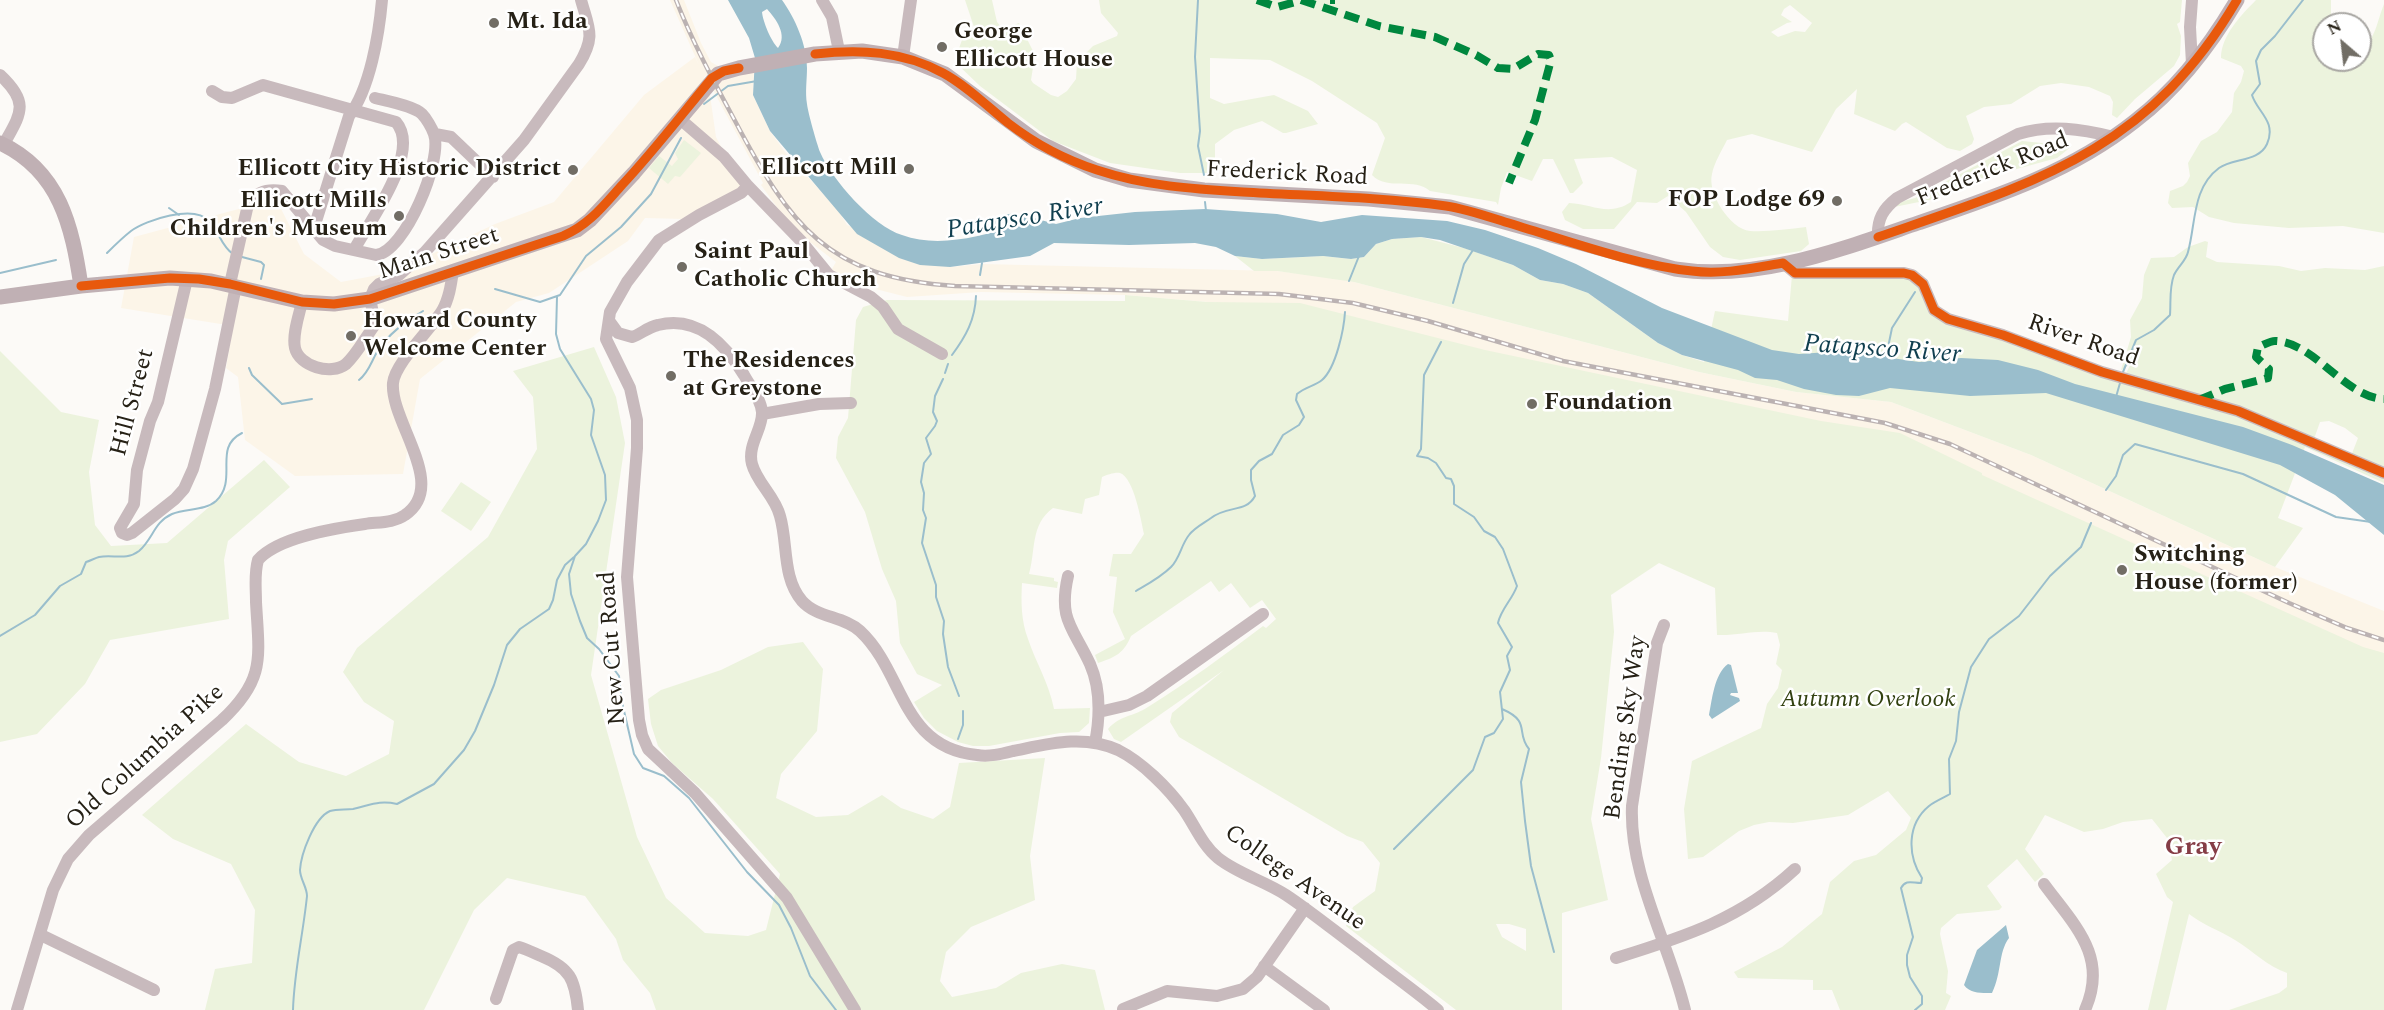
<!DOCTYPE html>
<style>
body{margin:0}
#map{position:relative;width:2384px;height:1010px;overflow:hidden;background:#fcfaf7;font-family:Spectral,serif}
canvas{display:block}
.north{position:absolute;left:2312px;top:12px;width:60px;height:60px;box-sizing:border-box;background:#fff;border:2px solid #a8a6a2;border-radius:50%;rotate:332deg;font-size:16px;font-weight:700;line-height:24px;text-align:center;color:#262116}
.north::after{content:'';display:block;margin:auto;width:21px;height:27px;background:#716d65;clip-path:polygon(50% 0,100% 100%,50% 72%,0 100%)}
</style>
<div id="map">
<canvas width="2384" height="1010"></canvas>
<div class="north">N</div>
</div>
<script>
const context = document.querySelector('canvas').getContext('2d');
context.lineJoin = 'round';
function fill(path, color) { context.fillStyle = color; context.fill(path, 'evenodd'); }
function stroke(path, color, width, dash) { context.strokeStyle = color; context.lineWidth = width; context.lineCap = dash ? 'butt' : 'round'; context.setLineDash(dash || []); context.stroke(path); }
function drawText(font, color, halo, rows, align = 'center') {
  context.font = font + ' Spectral,serif'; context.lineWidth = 5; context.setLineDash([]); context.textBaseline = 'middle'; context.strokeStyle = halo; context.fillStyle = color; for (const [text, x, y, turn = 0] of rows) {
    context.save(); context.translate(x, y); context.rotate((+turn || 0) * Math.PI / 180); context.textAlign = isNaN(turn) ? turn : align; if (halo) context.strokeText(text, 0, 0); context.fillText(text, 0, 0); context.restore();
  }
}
fill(new Path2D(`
 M670,0h14l17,43 10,19 7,4 -14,11 5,11 7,49 31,58 -63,24 -39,-1 -17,23 -79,52 -33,9 -96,77 -17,95 -108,2 -50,-36 -7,-63 -12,-9 7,-42 -112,-18 13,-71 142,-38 28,55 37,28 53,-10 101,-48 59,-22 90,-107 51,-38 4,8z
 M754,72l-1,23 17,36 15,21 53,58 9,15 103,42 32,-3 295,7 43,5 34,6 345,90 97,20 95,10 140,53 244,112 109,44v47l-408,-166 6,-19 -219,-60 -232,-41 -218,-61 -188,-16 -144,-3 -74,5 -67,-17 -11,-6 7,-12 -30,-23 -22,-22 -23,-32 2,-2 -51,-95 12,-9z`), '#fcf5e8');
fill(new Path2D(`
 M965,0h27l5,22 6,7 16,-6 16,32 -4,25 2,3 18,12 7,2 9,-6 9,-12 1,-17 16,-16 24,-10 1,-3 -17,-20 -2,-13h1083l-2,22 -3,2 4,12 -1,19 -6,11 -39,33 -18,19 -5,-3 1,-13 -3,-6 -21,-9 -28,-4 -21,3 -29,18 -27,3 -18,9 8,23 -2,5 -12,7 -13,-3 -41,-26 -4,2 -7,7 -41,-17 3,-25 -21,20 -24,43 -60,-18 -25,6c-5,10 -13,23 -15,34 -5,19 18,55 38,57 18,1 38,-2 56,-4l3,17 -8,7 -61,9 -17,-3 -13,-10 -24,-35 -18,-16 -11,7 -20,-1 -23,27h-31l-18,-9 -3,-8 7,-9c24,1 39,14 62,-1l6,-32 -25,-13 -38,2 9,24 -10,10h-3l-17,-34h-10l-11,22 -25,-9 -6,16 -3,17 -2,-3 -66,-11c-15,-14 -43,0 -58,-16l13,-37 -8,-15 -65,-42 -42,-21 -60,-2v40l14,6 50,-9 34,16 10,13 -32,9h-3l-21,-12 -28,9 -19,14v17l-7,12h-28l-70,-10 -57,-22 -73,-55 -24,-23 -1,-3 9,-26 10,-7zM1790,5l22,18 -7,9 -10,-1 -17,6 -7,-5 16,-9 5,-1 -11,-7 3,-6z
 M2256,0h75v24h-7v36h36v-8c17,-16 16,-28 24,-48v229l-41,-7 -54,2 -55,-5 -25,-6 -16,-10 -21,1 -4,-5 2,-12 13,-5 4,-4 3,-6 -2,-13 10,-17 3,-5 16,-9 15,-20 2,-19 7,-11 3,-11 -3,-5 -20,-8c0,-22 20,-43 35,-58z
 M684,140l17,13 -21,24 -5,-1 -7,8 -19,-16 10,-12 13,10 6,-7 -3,-6z
 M2022,141l50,5 -15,12 -84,23 -39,18 -40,8 6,-5 15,-4z
 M1421,237l43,11 49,17 27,15 23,4 25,9 70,50 24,12 22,7 11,-51 73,10 4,-46 117,4 10,8 7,15 76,36 120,44 18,-38c-7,7 -7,22 -19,26l10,-33 -1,-17 12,-22 2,-23 7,-17 23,-1 14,-10 17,-6 3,1 -2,15 11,5 62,4 22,5 24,-3 40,2 19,-4v217l-79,-36 -27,71 25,10 -28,39 -244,-112 -140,-53 -95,-10 -97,-20 -345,-90 -77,-11h-23l-19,-15 27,3 61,-3 28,3 13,-2 12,-13 16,-5zM2329,421l16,7 13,10 -7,18 -37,-17 6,-17z
 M1125,295l82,7 93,1 185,47 336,71 79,12 82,40v2l381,172 21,6v357h-155l50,-17 8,-6v-14c-20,-7 -34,-22 -52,-33 -16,-10 -32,-15 -46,-26l-23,96h-18l25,-108 -6,-5 -11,-23 16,-14 -5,-22 -15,-19 -29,3 -20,7 -19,3 -39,-17 -20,34 19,25 -9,8 -18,-23 -30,27 15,21 -3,3 -42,4 -16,14 -1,6 8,37 -2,22 5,3 -6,14h-105l-8,-20h-19v-10l-75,-2 -4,-6 48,-25 40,-33 8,-32 24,-21 22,-6 30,-25 5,-12 -23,-27 -40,24 -55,8 -24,-1 -15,3 -15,6 -36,26 -15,2 -4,-50 8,-48 69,-33 6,-24 11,-16 4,-18 -6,-6 4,-19 -3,-12c-20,-4 -39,3 -60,2l-2,-47 -56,-25 -48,32 3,37 -13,126 -10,61 17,81 -46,13v97h-106l-110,-84 7,-19 22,-16 5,-28 -17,-21 -16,-6 -168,-99 -9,-15 2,-9 52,-43 -103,72 -7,-3 -6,-10c12,-14 25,-12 40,-22 40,-25 78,-53 115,-81l3,2 10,-9 -14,-19 -12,8 -19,-25 -12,9 -8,-11 -80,55c-7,17 -15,21 -33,27l-3,-8 30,-16 -12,-27 4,-35 -8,-1 4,-22h18l13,-20c-3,-14 -10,-56 -24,-61 -5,-1 -13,2 -18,4l-3,18 -14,4 -3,15 -29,-6c-23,17 -17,42 -24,66l25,4v3l4,1 -1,6 -35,-5c-1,19 -1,37 6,56 8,24 21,44 26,70l36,-1 -1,15 -10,9 -19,1 -71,13h-16l-15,-4 -21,-11 -13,-13 -10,-16 28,-17 -25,-11 -17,-31 -4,-42 -14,-32 -17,-57 -29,-54 2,-21 10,-19 8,-98 7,-13 24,-7 238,1zM1496,924h13l17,5v22l-24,-14z
 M594,347l22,50 9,46 -34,232 46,162 29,61 39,35 43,3 18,-6 14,-56 -67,-75 -40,-35 -15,-18 -7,-22 -3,-25 13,-9 60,-20 47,-23 35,-5 20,27 -6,62 -36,43 -5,24 40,19 32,-2 34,-20 19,13 32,11 17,-12 9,-44 86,-5 -15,98 5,44 -64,27 -25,25 -6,29 12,16 44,-9 25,-15 41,-9 33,6 10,40h-449l-6,-17 -27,-33 -7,-21 -31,-43 -78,-18 -33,32 -50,100h-219l10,-41 37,-6 3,-53 -24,-46 -58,-25 -31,-24 104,-91 53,38 47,14 43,-22 5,-33 -30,-19 -21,-30 14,-24 131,-111 49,-88 -4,-52 -20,-26z
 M0,351l61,61 38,8 -10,52 6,53 16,21 56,-3 97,-83 26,27 -62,54 -4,19 5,59 -119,21 -25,44 -48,50 -37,8z
 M461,482l30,20 -20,29 -30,-20z`), '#ecf3dd');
fill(new Path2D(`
 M728,0h54c13,18 25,45 25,68 0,12 -2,24 0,36 1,9 10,40 13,48 12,28 53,74 82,83 35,13 77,2 112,-9l1,-3 -9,-2 -13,8h-6l-5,-6 13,-6 19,-4 42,11 24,-6 55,-6 70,-3 72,5 44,8 41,-7 85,6 38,9 53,18 38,16 86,44 110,42 27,4 45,-3 75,11 42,-4 37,2 40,10 37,14 168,43 49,18 92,40v50l-49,-40 -55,-30 -234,-72 -76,3 -80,-8 -31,8 -23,-1 -32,-6 -27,-9 -22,-2 -17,-8 -56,-15 -24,-12 -70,-50 -25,-9 -23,-4 -27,-15 -73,-25 -19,-3 -29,2 -16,5 -12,13 -13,2 -28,-3 -61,3 -27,-3 -19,-9 -21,-4 -66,2 -75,-2 -24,13 -80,11 -30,-2 -21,-7 -42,-24 -87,-103 -17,-36 2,-37 -6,-20zM767,9c9,10 21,26 11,39 -7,-7 -15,-26 -16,-36z
 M1728,664l3,1 7,28h-7l-1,2 9,3 1,3 -28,18 -3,-4c3,-14 5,-41 19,-51z
 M2006,925l3,13c-11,15 -7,35 -17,55 -9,0 -22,1 -28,-8l13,-35z`), '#9abecc');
stroke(new Path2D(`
 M1198,0l-3,57 5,74 -2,15 6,29
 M704,104l24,-18 29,-5
 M1205,202l1,9
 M169,208l10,7
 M107,253c7,-7 15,-15 24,-22 15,-11 63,-27 78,-10 10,10 12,25 24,33
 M242,257l19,5 3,3 -3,14
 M0,273l56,-13
 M980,275l2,-12
 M1349,281l10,-25
 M495,289l45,13 20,-7 26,-39 35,-29 30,-33 30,-56
 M557,297l-1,37 4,15 31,50 3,11 -3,25 14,40 1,25 -8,21 -12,23 -11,12 -6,18 2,20 9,27 7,17 12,11 20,27 2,22 13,56 9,14 21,8 25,22 58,74 32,33 12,23 19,48 26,34
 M1453,303l11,-39 9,-14
 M952,355c14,-19 23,-35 24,-59
 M1886,357l6,-29 23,-36
 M249,368l3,7 30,29
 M2123,372l13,-32 18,-10 16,-15c1,-13 -1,-27 4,-40 4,-9 12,-14 14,-23 8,-29 4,-64 31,-84 14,-10 40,-6 48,-24 10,-23 -10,-32 -15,-49l8,-11 -4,-23 5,-11 14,-14 28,-36
 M945,373l3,-9
 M943,379l-8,17 -2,16 4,9 -2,5 -9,12 5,16 -7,9 -3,19 3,11 -1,17 3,8 -4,25 14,42v12l8,24 -1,13 5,33 11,29
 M359,380c10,-8 12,-18 18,-28 11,-18 28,-30 46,-41
 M2116,397l4,-14
 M282,404l30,-5
 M2106,490l10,-14 7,-21 12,-11 108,30 93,43 35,5
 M1136,591c12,-7 25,-14 35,-24 9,-9 10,-22 18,-32 5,-7 15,-12 22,-17 17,-13 35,-5 44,-22l-4,-16v-10l8,-9 13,-7 11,-19 16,-10 5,-8 -8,-17 1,-6c8,-7 18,-8 25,-14 14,-12 22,-51 23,-68
 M0,636l35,-21 25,-29 21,-12 5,-12c4,-1 9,-4 13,-5 14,-3 27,4 40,-6 14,-12 15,-29 33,-37 14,-6 33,-3 44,-13 23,-22 -4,-53 26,-68
 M1502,709c30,13 13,23 27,40l-8,33 4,39 6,45 23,86
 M958,739l5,-14v-14
 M1394,849l79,-79 12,-33 9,-4 9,-14 -3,-27 10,-22 -3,-14 5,-9 -14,-24c3,-14 14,-23 19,-37l-14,-37 -8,-12 -11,-6 -10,-14 -20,-13v-18l-3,-7 -5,-1 -10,-15 -8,-5 -11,-2 4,-7 3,-74 17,-33
 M293,1010c1,-38 10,-75 14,-114 0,-9 -7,-17 -7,-26 1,-16 14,-52 30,-59 7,-2 16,-1 23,-2 18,-4 26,-9 44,-5l37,-20 30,-34 11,-19 19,-46 13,-40 13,-16 29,-20 4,-9 4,-20 8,-15 9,-8
 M1915,1010l7,-6v-8l-12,-19 -3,-12v-10l6,-18 -12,-49c5,-9 11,-5 20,-5l1,-5c-15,-23 -15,-54 7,-72 6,-5 14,-8 21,-12l-1,-35 7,-18 3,-29 12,-45 18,-28 30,-23 31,-40 31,-29 10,-24`), '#9abecc', 2);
stroke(new Path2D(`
 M822,0l10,17 7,34
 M2192,0l-2,27 2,37
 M903,57l8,-57
 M0,75c30,28 21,38 4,69
 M212,91l10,6 10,1 31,-13 133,37c26,30 -27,100 -42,128
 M680,119l44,38 24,29 54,56 27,33 42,22 12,10 15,22 44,25
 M435,134l16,3 42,40
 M748,186l-7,7 -42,22 -40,25 -32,42 -17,30 -4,27 24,49 7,32v28l-10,129 12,143 3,15 6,14 47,44 92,105 68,112
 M313,231l36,-115c21,-27 30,-82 33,-116
 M1878,237c-1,-18 5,-28 19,-39l121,-64c32,-10 63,-5 96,3
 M1783,263l12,10h109l8,2 11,9 11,26 14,9 55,16 99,37 136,39 146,62
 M187,279l-29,123 -8,19 -13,49 -3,34 -14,24 2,5 5,2 5,-2 43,-34 9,-10 9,-20 22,-80 21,-103
 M230,284l17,-75c5,-16 19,-21 35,-18l41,49 12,6 41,9c29,-3 67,-95 58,-121 -2,-6 -8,-16 -12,-20 -8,-8 -35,-13 -47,-16
 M302,302c-3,13 -10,33 -7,46 4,18 36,28 51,16 11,-10 19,-26 28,-38l1,-4 -5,-23 4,-10 5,-5 20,-9 26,-23 99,-112 55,-76c17,-28 10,-35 2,-64
 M610,322l8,11 14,4c9,-3 16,-10 26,-12 40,-10 67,19 86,50 6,11 17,24 18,37 1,17 -15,33 -10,52 5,19 23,32 28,52 8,27 2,62 22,85 15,17 42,15 58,30 45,42 40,116 117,124 12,2 24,-1 36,-4 35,-7 70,-17 105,-1 24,12 50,38 66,60 11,16 19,36 34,48 20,16 47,23 68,37 27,18 51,38 77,57 25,20 51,38 75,58
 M762,414l57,-10 32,-1
 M1068,576c-10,44 5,51 22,88 11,25 10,53 5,79
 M1664,625l-7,18 -25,163c-3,69 37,137 53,204
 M1099,712l30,-7 18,-9 116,-82
 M2044,884c30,41 65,72 41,126
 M41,935l113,55
 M1616,958c68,-21 125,-39 179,-89
 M1264,966l60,44
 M496,999l17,-49 6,-3c7,2 15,6 22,9 29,12 34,23 37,54
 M1123,1009l44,-18 50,5 26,-7 14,-12 48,-69
 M17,1010l36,-120 15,-31 21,-24 133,-115c44,-41 37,-63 34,-118 0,-15 -2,-28 2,-42 20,-23 78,-32 107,-36 13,-2 29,-1 40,-9 44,-30 -15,-93 -12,-132 2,-20 37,-53 49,-72 7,-12 9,-26 11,-40`), '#c8babd', 12);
stroke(new Path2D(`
 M0,143c60,28 72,83 81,143
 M0,297l81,-11 89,-8 41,3 91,21 32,2 36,-5 207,-69 13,-10 44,-47 84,-99 21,-6 76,-14 47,-3 41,6 42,17 91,67 59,29 34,10 75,10 165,9 81,8 225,62c82,13 167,-20 243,-46 77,-26 153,-51 217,-102 42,-32 75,-75 102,-121`), '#c0b0b4', 15);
const rail = new Path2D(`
 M676,0c16,41 37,80 58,119 56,106 93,159 221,167l324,8 74,9 75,18 135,40 322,62 65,21 339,159 58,25 37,12`);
stroke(rail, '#bbb2b2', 4.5);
stroke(rail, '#fff', 2, [7]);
stroke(new Path2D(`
 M1257,0l20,7 26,-7
 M1301,0l78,26 56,11 41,18 22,13 15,1 25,-15 11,1 2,5 -16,60 -26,63
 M1330,0h5
 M2199,400l26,-11 43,-11 1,-9 -13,-12 2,-10c6,-2 13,-7 18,-6 39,2 70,57 108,58`), '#00873e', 8, [15, 8]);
stroke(new Path2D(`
 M815,54c45,-5 88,-3 128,19 24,13 44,33 65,50 26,20 58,37 89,47 48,16 96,19 146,22 67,4 136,5 203,14 20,3 40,10 59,16 58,17 128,43 187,49 30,4 61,-3 91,-8l12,10h109l8,2 11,9 11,26 14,9 55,16 99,37 136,39 146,62
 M1878,237c156,-54 270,-85 359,-237
 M81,286l89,-8 29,1 31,5 72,18 32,2 36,-5 193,-63c26,-11 41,-31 59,-51 32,-34 60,-71 90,-107l12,-7 15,-3`), '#e8590c', 9);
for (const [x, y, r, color] of [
 [494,23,6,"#716d65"],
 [942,47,6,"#716d65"],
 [909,169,6,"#716d65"],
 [573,170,6,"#716d65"],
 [1837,201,6,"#716d65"],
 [399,216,6,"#716d65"],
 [682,267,6,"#716d65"],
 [351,336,6,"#716d65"],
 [671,376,6,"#716d65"],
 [1532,404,6,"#716d65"],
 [2122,570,6,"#716d65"]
]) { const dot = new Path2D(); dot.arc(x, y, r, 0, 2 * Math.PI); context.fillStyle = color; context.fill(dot); stroke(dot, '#fff', 2); }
drawText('bold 24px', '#262116', '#fff', [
 ["Mt. Ida",506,23],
 ["George",954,33],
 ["Ellicott House",954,61],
 ["Ellicott Mill",897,169,"right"],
 ["Ellicott City Historic District",561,170,"right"],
 ["FOP Lodge 69",1825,201,"right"],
 ["Ellicott Mills",387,202,"right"],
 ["Children's Museum",387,230,"right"],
 ["Saint Paul",694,253],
 ["Catholic Church",694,281],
 ["Howard County",363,322],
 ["Welcome Center",363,350],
 ["The Residences",683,362],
 ["at Greystone",683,390],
 ["Foundation",1544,404],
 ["Switching",2134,556],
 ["House (former)",2134,584]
], 'left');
drawText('24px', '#262116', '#fff', [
 ["Frederick Road",1993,171,-22],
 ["Frederick Road",1287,175,3],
 ["Main Street",439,255,-18],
 ["River Road",2083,342,19],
 ["Hill Street",134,403,-75],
 ["New Cut Road",614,648,-94],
 ["Bending Sky Way",1627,728,-82],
 ["Old Columbia Pike",146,758,-42],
 ["College Avenue",1294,879,35]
]);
drawText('italic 24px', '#324110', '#fff', [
 ["Autumn Overlook",1868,701]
]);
drawText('italic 26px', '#103f4f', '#fff', [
 ["Patapsco River",1025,220,-9],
 ["Patapsco River",1882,351,4]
]);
drawText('bold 26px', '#853d46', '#fff', [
 ["Gray",2193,849]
]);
</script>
